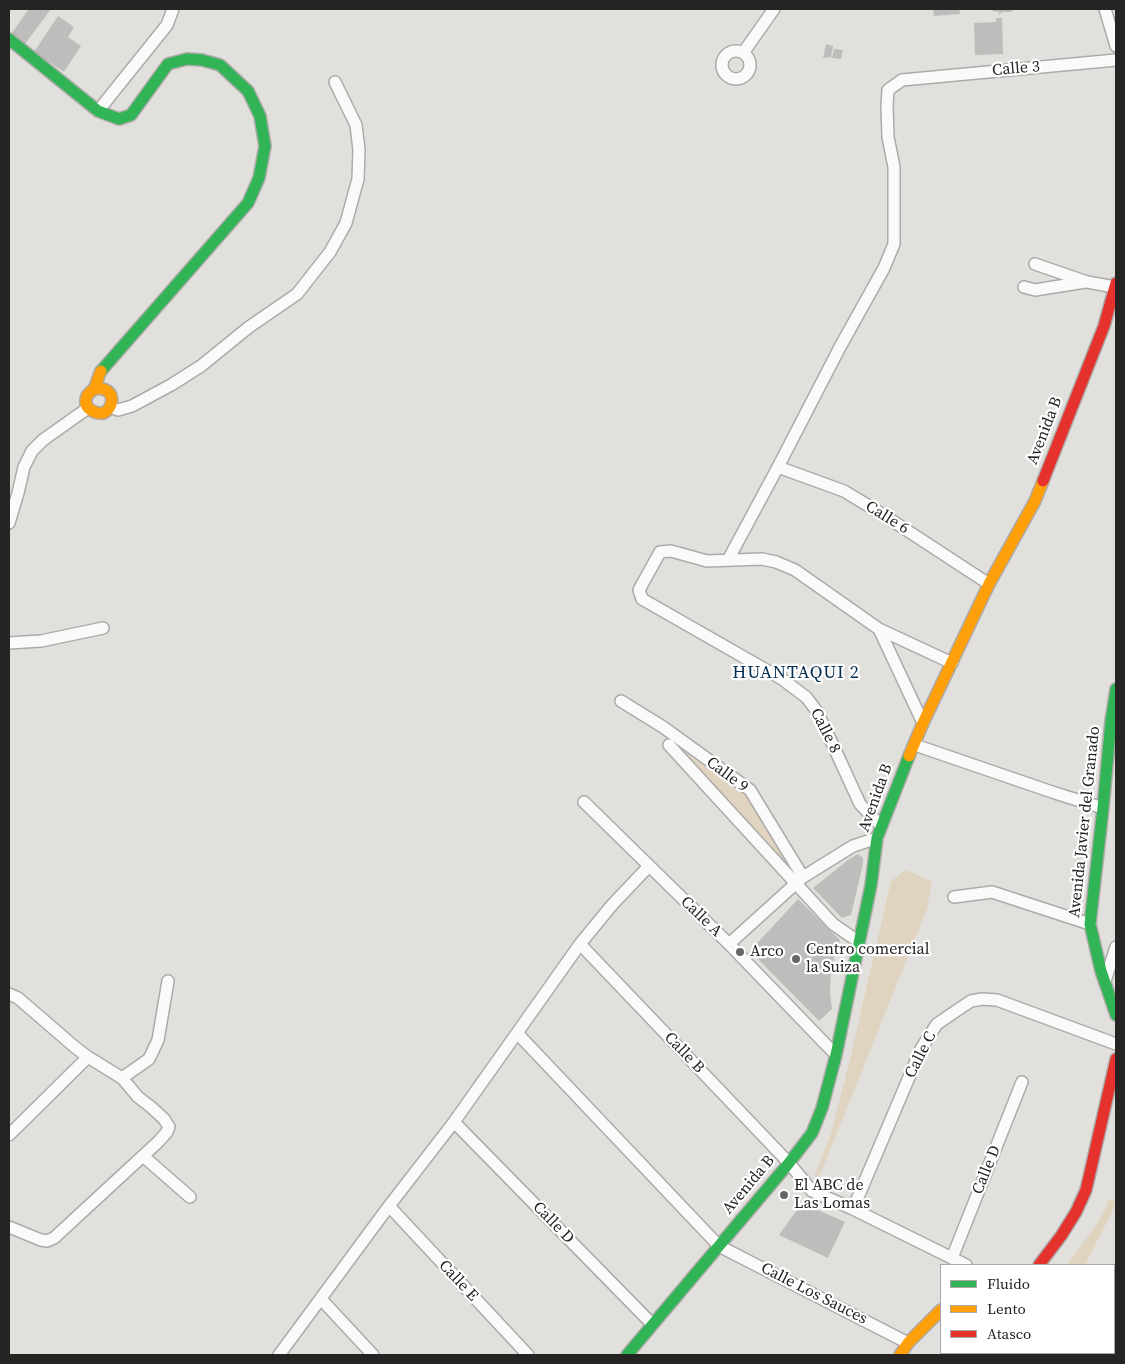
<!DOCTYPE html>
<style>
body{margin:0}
#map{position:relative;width:1125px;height:1364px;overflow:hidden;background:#e2e0dd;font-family:"Source Serif 4",serif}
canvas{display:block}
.frame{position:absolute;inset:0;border:10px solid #252423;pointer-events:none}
.legend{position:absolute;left:940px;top:1264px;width:175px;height:90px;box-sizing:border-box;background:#fff;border:1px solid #a8a7a7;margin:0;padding:6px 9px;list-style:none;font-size:15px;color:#252423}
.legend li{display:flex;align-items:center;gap:10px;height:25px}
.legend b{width:25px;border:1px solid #a8a7a7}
</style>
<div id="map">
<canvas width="1125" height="1364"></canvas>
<div class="frame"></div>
<ul class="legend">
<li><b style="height:6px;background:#30b455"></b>Fluido</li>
<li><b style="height:6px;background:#ff9f0a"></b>Lento</li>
<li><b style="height:6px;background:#e5322d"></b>Atasco</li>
</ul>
</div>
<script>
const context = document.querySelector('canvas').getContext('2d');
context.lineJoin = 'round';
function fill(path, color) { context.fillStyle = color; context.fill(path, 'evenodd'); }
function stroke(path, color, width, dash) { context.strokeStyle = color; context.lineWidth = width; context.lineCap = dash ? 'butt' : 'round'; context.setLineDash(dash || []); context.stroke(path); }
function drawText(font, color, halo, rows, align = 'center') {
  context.font = font + ' "Source Serif 4",serif'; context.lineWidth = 4.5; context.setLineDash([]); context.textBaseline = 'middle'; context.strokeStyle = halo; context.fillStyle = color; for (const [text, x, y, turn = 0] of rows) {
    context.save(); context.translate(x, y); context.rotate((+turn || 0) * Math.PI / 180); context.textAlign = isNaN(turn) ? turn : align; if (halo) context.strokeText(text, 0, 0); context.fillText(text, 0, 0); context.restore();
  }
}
fill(new Path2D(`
 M674,744l73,53 46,75z
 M906,870l26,12 -5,27 -109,271 -4,-4 16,-39 20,-78 41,-178z
 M1109,1199l7,3v2l-31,61h-18c15,-21 33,-41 42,-66z`), '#e0d4c0');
fill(new Path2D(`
 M29,9h22l-26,35 -14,-10z
 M933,9h26l1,5 -26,2z
 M992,9h22l-3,3h-9l-3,3v-3l-7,-1z
 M58,16l16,11 -6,10 13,9 -17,26 -30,-20z
 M996,18h6l1,36 -28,1 -1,-32 22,-1z
 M826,44l7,2 -2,11 -8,1z
 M834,49l9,1 -2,9 -9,-1z
 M858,854l5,4v6l-12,51 -9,3 -29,-30 35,-28z
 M798,899l42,41 -9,27 -1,27 2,15 -13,12 -69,-70z
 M802,1203l43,19 -17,36 -49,-23z`), '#bfbdbb');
const street = new Path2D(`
 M1105,9l11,37
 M722 65a14 14 0 1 1 28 0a14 14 0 1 1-28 0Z
 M743,53l31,-44
 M98,111l69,-86 6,-16
 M1035,264l52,18 28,5
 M1024,287l11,3 50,-8
 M111,407l7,3 14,-4 39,-21 30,-19 48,-39 48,-33 33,-42 16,-29 12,-44 1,-29 -3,-25 -21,-43
 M778,467l66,24 38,23 107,70
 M9,523l9,-30 6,-26 8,-16 11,-11 45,-32
 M728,560l50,-93 62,-120 44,-79 10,-24v-77l-6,-30 -1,-31 1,-16 14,-10 214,-20
 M879,629l44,94
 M9,643l32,-2 62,-13
 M621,701l42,26 87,63 53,87
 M669,745l164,179 26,18
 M915,745l140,48 48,15
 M584,802l145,142 107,111
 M881,826l-21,-22 -28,-61 -16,-33 -10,-13 -24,-18 -140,-80 -3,-9 21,-38 11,-1 36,10 55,-2 14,3 19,8 84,59 73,34
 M954,897l38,-5 98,32
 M580,944l209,219 23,28 41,18 113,56
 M729,944l74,-67 50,-31 24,-8
 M1105,981l11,-34
 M9,994l9,4 58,50 12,9 34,21 16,19 13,10 13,12 5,8 -2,5 -9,10 -104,96 -7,3 -6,-1 -32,-13
 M517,1033l202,213 189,97
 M122,1078l27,-19 9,-19 10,-59
 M454,1122l198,202
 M9,1135l79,-78
 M143,1156l47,41
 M389,1206l139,149
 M853,1209l68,-160 8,-13 8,-12 16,-11 18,-12 11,-2 15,1 119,44
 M952,1258l70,-176
 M321,1299l52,56
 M279,1355l110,-149 65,-84 126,-178 32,-39 37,-39
 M1004,1355v-2`);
const fast = new Path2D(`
 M9,39l89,72 21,8 12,-4 37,-51 19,-5 15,1 18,5 28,26 12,25 5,30 -6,32 -11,25 -147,168
 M1116,689l-5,32 -8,87 -13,116 11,47 15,44
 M627,1355l162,-192 23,-30 10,-25 14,-53 35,-170 6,-47 32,-82`);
const slow = new Path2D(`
 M94,389c3,0 6,-1 9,0 13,4 10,18 1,24 -10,1 -22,-5 -17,-17 2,-4 6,-5 8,-9 3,-6 3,-11 6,-16
 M909,756l14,-33 66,-139 46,-83 8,-20
 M900,1355l8,-12 33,-33`);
const jam = new Path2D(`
 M1043,481l61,-155 12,-43
 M1039,1265l22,-29 15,-24 10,-22 30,-131`);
stroke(street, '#adaba9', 14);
stroke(fast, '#adaba9', 14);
stroke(slow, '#adaba9', 14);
stroke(jam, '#adaba9', 14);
stroke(street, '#fbfafa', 11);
stroke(fast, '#30b455', 11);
stroke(slow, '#ff9f0a', 11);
stroke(jam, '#e5322d', 11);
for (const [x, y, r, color] of [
 [740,952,5,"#676664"],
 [796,959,5,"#676664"],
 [784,1195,5,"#676664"]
]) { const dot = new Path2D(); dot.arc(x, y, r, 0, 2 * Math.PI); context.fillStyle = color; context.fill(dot); stroke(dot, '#fff', 2); }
drawText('16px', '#252423', '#fff', [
 ["Calle 3",1016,69,-5],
 ["Avenida B",1045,431,-69],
 ["Calle 6",887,518,32],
 ["Calle 8",825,731,63],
 ["Calle 9",727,775,37],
 ["Avenida B",876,798,-70],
 ["Avenida Javier del Granado",1085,822,-84],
 ["Calle A",701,917,44],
 ["Calle B",684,1053,46],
 ["Calle C",921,1055,-63],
 ["Calle D",987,1170,-68],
 ["Avenida B",749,1185,-50],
 ["Calle D",553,1223,46],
 ["Calle E",458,1281,47],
 ["Calle Los Sauces",814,1294,27]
]);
drawText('16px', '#252423', '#fff', [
 ["Centro comercial",806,950],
 ["la Suiza",806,968],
 ["Arco",750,952],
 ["El ABC de",794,1186],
 ["Las Lomas",794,1204]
], 'left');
context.letterSpacing = '1px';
drawText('18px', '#042e52', '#fff', [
 ["HUANTAQUI 2",796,673]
]);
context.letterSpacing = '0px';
</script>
